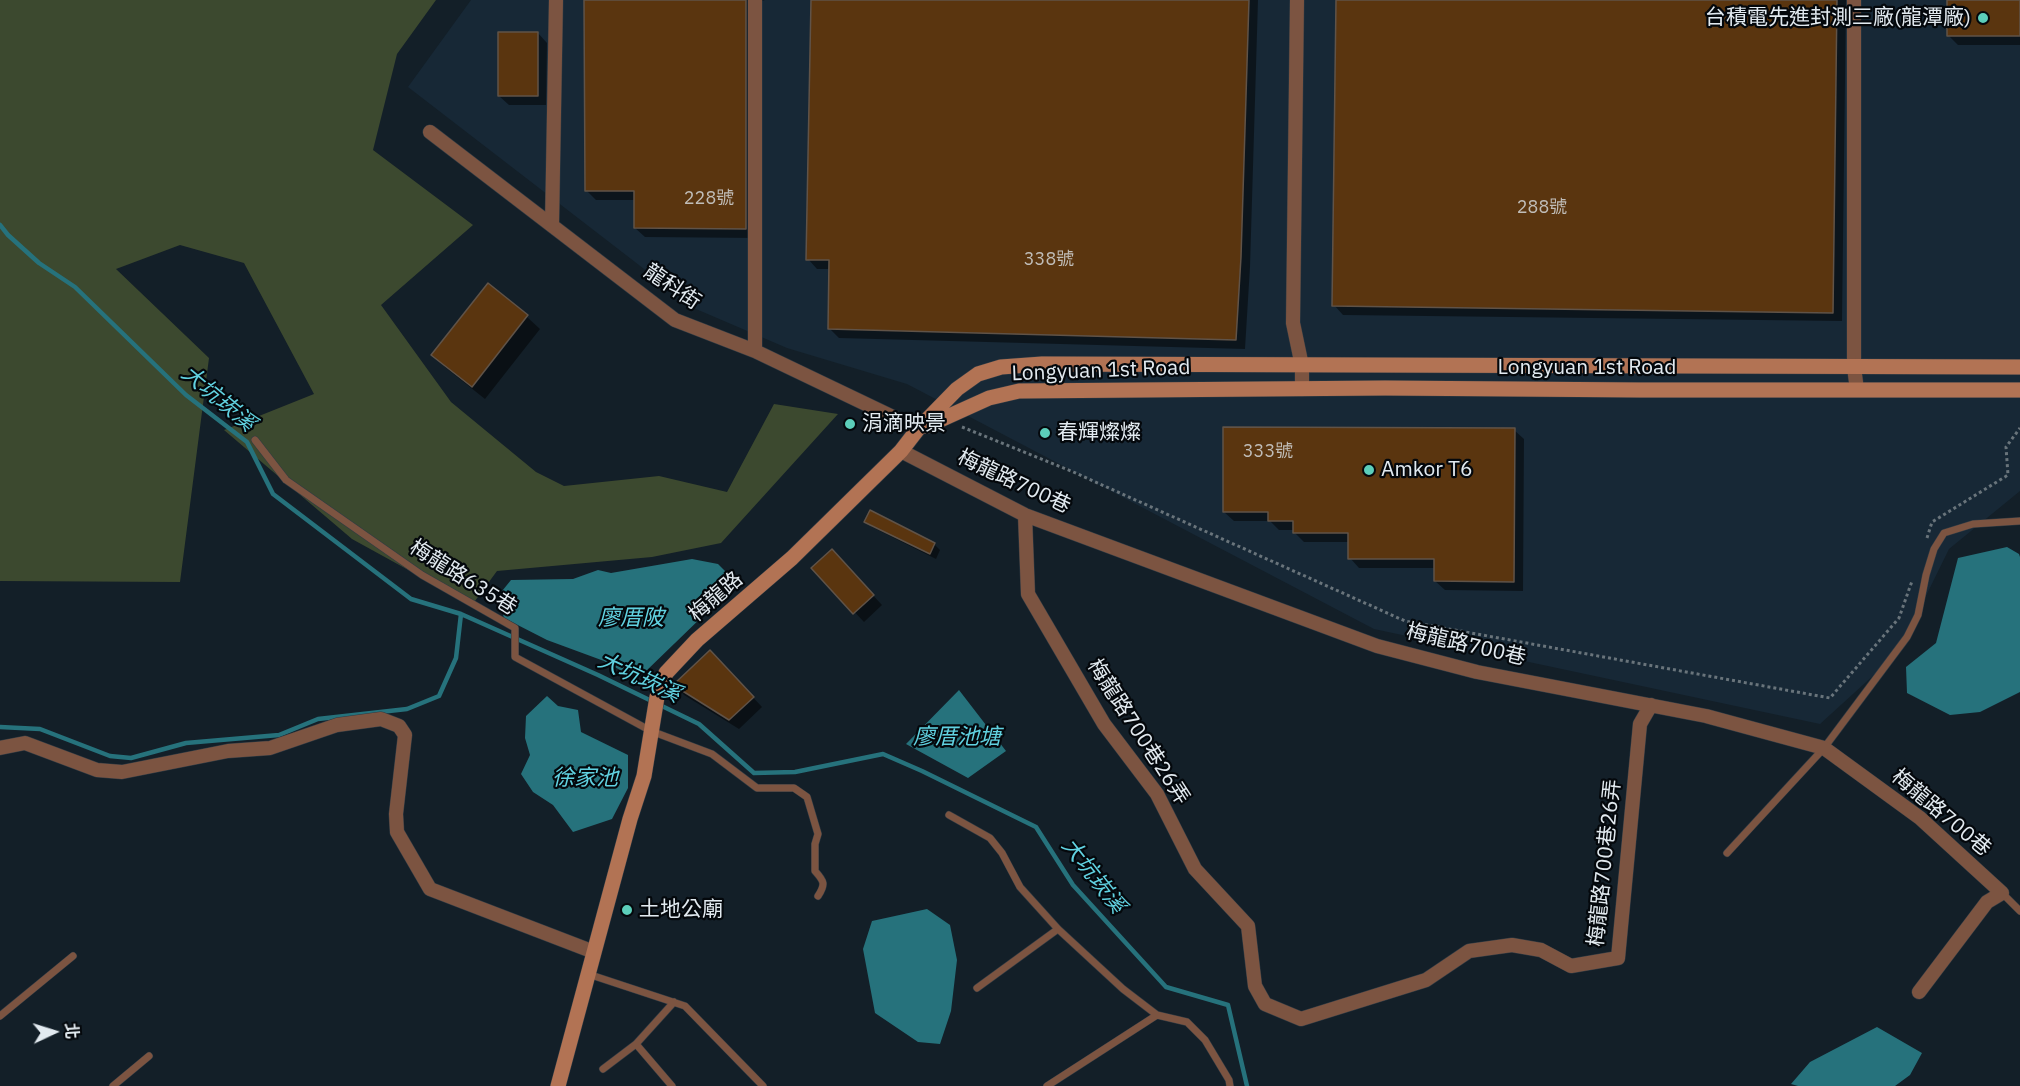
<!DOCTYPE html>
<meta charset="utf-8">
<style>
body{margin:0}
#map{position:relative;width:2020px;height:1086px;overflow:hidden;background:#131f28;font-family:"IBM Plex Sans","Noto Sans TC",sans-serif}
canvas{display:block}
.north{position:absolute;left:24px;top:1002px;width:60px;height:60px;-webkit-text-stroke:4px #04080c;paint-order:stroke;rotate:86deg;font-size:16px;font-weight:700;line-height:24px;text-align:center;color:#e2eaf0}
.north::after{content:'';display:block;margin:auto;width:21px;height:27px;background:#e2eaf0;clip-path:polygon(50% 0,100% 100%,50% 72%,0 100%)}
</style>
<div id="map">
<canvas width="2020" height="1086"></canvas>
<div class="north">北</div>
</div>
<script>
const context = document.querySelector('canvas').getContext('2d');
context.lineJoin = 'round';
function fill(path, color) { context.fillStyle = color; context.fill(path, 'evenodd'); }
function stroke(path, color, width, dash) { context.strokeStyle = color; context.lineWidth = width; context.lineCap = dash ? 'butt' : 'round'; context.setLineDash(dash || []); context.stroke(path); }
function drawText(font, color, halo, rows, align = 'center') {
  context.font = font + ' "IBM Plex Sans","Noto Sans TC",sans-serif'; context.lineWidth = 4.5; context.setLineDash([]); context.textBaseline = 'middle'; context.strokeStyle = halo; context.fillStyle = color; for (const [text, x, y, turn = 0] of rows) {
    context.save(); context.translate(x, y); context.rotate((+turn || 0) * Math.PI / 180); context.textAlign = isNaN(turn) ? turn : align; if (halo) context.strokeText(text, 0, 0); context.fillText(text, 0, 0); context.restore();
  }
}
fill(new Path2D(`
 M471,0h1549v491l-71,58 -51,104 -78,71 -446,-95 -467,-245 -120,-36 -91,-39 -288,-222z`), '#172836');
fill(new Path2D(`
 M0,0h436l-39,54 -24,96 100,75 -92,80 70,97 85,70 28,14 95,-10 68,16 47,-88 64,10 -117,129 -69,14 -155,14 -25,34 -120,-66 -128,-109 90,-36 -70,-131 -64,-18 -64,24 93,89 -29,224 -180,-1z`), '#3c492f');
fill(new Path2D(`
 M2007,547l12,7 1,3v135l-40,20 -30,3 -43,-22 -1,-26 30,-24 22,-85z
 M692,559l26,5 19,19 -93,90 -15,2 -25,-14 -57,-21 -43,-22 -6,-22 13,-16 62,-1 25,-9 13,3z
 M959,690l47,61 -38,27 -62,-34z
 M547,696l11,10 20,4 3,22 47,23v33l-16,31 -39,13 -20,-27 -20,-13 -12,-18 9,-19 -5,-17 1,-22z
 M927,909l23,16 7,35 -6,51 -11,33 -22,-2 -43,-29 -12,-64 9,-28z
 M1877,1027l45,26 -12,22 -15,11h-97l-7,-2 19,-22z`), '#26727c');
fill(new Path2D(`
 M585,0h180l-6,2 -4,236 -110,-1 -10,-9v-28h-39l-9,-9z
 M813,0h445l-8,267 -5,82 -406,-11 -10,-10 2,-59h-14l-9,-10z
 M1338,0h508l-4,321 -499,-6 -9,-10z
 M1948,0h72v45h-62l-10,-10z
 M538,33l9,10 -1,62h-37l-10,-9z
 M488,285l39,32 13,12 -55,70 -39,-31 -13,-13z
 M1514,430l10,9 -1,152 -78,-1 -10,-9v-13h-76l-9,-10v-16h-46l-10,-10v-2h-15l-9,-9h-36l-10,-9z
 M866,521l68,23 6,6 -4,9 -64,-32z
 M841,561l41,44 -18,17 -50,-53z
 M719,661l43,46 -23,22 -55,-34 -9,-10z`), '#0007');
stroke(new Path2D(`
 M0,225l8,10 31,28 36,24 111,108 61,47 26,52 138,105 50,15 137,61 101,49 55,49 41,-1 88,-18 39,17 114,56 37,58 93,102 62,18 19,81
 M0,727l40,2 70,27 21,2 55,-15 93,-8 39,-16 89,-10 32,-13 17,-38 5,-44`), '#26727c', 4.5);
const building = new Path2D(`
 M584,0h162v229l-112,-1v-37h-49z
 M811,0h438l-8,257 -5,83 -408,-11 1,-69h-23z
 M1336,0h501l-4,313 -501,-7z
 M1947,0h73v36h-73z
 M498,32h40v64h-40z
 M488,283l40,32 -56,72 -41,-32z
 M1223,427l292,1 -1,154 -80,-1v-22h-86v-26h-55v-12h-25v-9h-45z
 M870,510l65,33 -5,11 -66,-32z
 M832,549l42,46 -21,19 -42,-46z
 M710,650l44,47 -25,23 -56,-35z`);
fill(building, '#5a350f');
stroke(building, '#605348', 1.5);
const lane = new Path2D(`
 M255,440l31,40 136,95 93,53v29l136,74 61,23 45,34h37l13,9 11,37 -3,10v27c9,10 11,13 3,25
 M949,815l41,23 12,15 18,34 38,42 65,60 34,26 30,7 18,18 24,40 1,6
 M1727,853l97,-105 83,-111 11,-22 8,-40 8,-26 10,-16 29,-9 47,-3
 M2002,893l18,18
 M588,974l97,32 78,80
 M977,988l81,-59
 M0,1016l73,-60
 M636,1044l36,42
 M603,1069l33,-25 38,-42
 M113,1086l36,-30
 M1047,1086l110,-71`);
const street = new Path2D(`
 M1297,0l-4,323 9,43v23
 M1854,0v367l3,23
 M430,132l245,188 80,31 163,78
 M552,225l4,-225
 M755,351v-351
 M901,451l124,64 352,131 100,26 229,44 118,32 96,70 82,75 -15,9 -68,90
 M1025,515l3,79 76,130 53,70 38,75 53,57 7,60 10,18 36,15 125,-39 43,-29 43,-6 29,5 30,16 47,-8 22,-234 11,-19
 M0,748l25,-5 72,27 25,2 106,-21 42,-3 67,-23 44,-6 18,7 6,9 -9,79 1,18 33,57 164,63`);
const secondary = new Path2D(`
 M927,426l62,-28 30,-7 366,-3 255,2h380
 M558,1086l72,-267 14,-43 13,-79 9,-24 31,-33 95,-82 109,-107 17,-22 39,-40 21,-15 23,-7 41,-3 978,3`);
stroke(lane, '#303b44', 8);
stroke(street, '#303b44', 15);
stroke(secondary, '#303b44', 16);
stroke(new Path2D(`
 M962,427l109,44 334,150 425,77 69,-80 13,-37
 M1927,538l5,-16 76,-47 -2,-28 14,-19`), '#69747b', 3, [3, 3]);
stroke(lane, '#7c5441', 7);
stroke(street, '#7c5441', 14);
stroke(secondary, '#b27354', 15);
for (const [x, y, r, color] of [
 [1983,18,6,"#5cceba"],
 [850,424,6,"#5cceba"],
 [1045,433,6,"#5cceba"],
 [1369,470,6,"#5cceba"],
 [627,910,6,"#5cceba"]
]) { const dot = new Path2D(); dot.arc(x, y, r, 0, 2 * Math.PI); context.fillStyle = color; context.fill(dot); stroke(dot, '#04080c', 2); }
drawText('18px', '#c0bdb8', null, [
 ["228號",709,199],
 ["288號",1542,208],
 ["338號",1049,260],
 ["333號",1268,452]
]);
drawText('21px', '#e2eaf0', '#04080c', [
 ["台積電先進封測三廠(龍潭廠)",1971,18,"right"],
 ["涓滴映景",862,424],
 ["春輝燦燦",1057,433],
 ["Amkor T6",1381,470],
 ["土地公廟",639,910]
], 'left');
drawText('21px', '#e2eaf0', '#04080c', [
 ["龍科街",672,287,34],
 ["Longyuan 1st Road",1587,368],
 ["Longyuan 1st Road",1101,371,-2],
 ["梅龍路700巷",1014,482,25],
 ["梅龍路635巷",463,578,32],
 ["梅龍路",716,597,-41],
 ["梅龍路700巷",1466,645,13],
 ["梅龍路700巷26弄",1138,732,57],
 ["梅龍路700巷",1941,813,40],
 ["梅龍路700巷26弄",1605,863,-84]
]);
drawText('italic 22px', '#61d2e1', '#04080c', [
 ["大坑崁溪",218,399,40],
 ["廖厝陂",631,619],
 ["大坑崁溪",639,678,25],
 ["廖厝池塘",957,738],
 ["徐家池",585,779],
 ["大坑崁溪",1093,876,52]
]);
</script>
